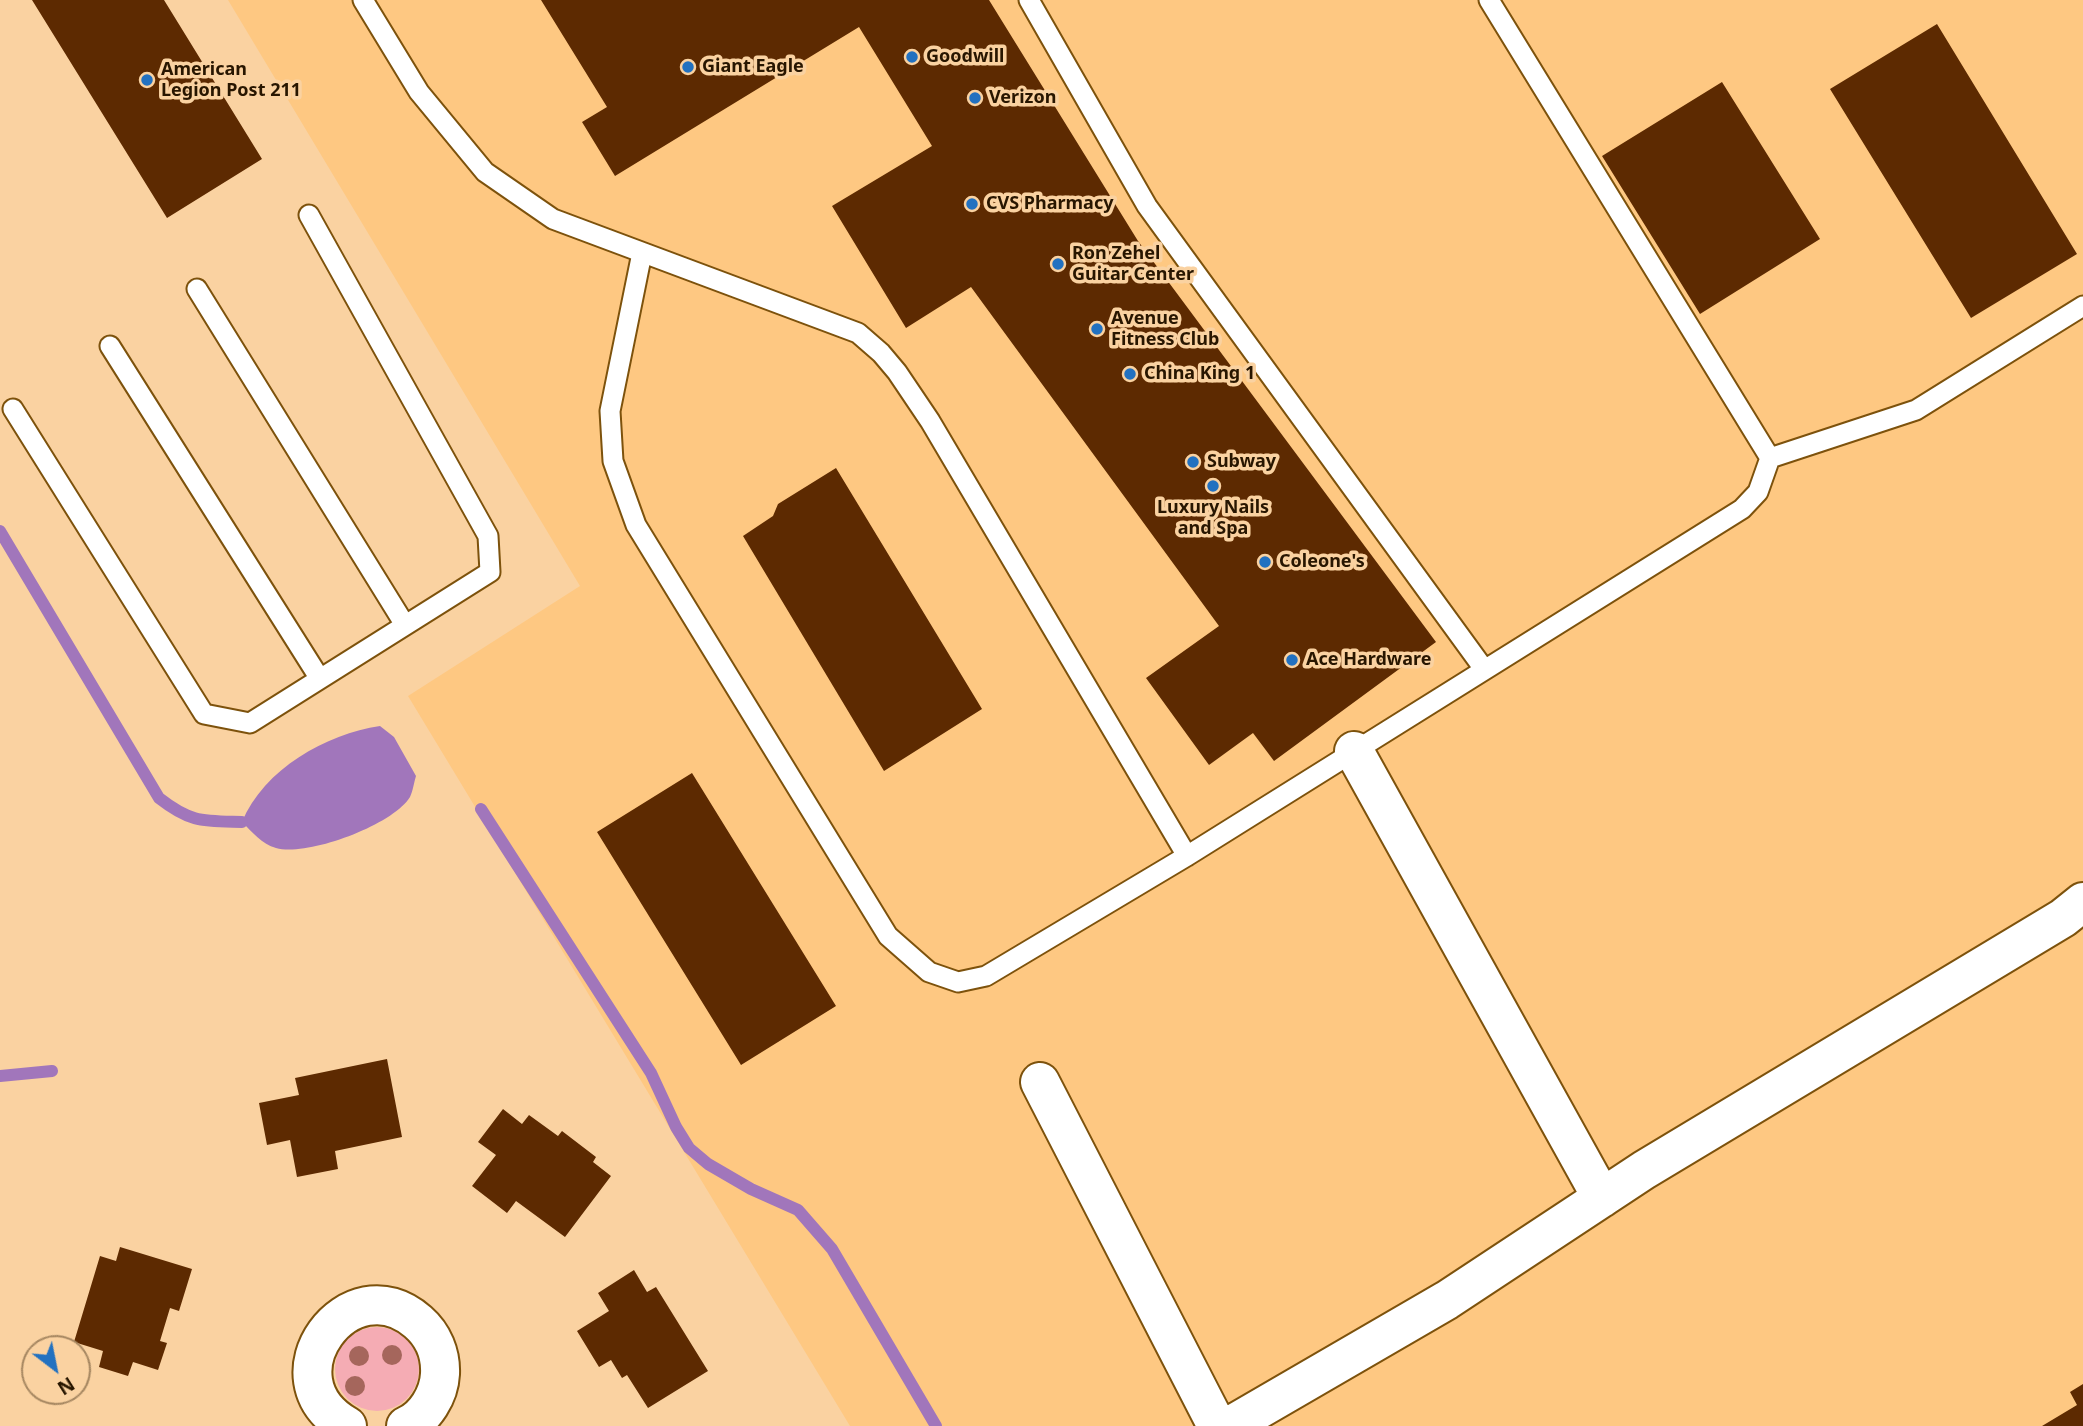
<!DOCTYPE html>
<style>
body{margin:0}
#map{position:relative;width:2083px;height:1426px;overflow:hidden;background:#fad2a1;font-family:"Noto Sans",sans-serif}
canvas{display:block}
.north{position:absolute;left:21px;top:1335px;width:70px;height:70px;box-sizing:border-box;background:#fad2a1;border:2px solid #a68761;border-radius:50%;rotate:148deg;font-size:19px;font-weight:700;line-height:28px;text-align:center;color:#281600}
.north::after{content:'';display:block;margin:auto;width:24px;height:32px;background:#2271c0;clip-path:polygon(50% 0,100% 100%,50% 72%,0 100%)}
</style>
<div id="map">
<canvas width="2083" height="1426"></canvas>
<div class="north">N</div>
</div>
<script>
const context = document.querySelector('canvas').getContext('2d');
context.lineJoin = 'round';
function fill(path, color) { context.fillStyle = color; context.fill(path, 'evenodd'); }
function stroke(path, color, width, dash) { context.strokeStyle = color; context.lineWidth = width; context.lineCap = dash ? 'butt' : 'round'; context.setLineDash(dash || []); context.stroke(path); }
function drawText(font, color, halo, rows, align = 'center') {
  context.font = font + ' "Noto Sans",sans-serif'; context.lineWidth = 7; context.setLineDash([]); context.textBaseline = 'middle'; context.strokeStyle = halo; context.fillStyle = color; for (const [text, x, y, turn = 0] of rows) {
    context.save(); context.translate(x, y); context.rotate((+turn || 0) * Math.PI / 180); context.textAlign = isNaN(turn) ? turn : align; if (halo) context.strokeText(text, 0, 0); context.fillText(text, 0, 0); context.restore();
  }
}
fill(new Path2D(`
 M228,0h1855v1426h-1233l-442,-730 172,-110z`), '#fec882');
fill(new Path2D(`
 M335 1369a42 42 0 1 1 84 0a42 42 0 1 1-84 0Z`), '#f5acb4');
fill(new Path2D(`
 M380,726l14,11 22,39c-2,6 -3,15 -6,21 -17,28 -103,60 -134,51 -14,-4 -24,-16 -34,-26 22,-53 84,-88 138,-96z`), '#a176bb');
stroke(new Path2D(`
 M0,531l159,267c32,25 44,23 83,24
 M481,809l170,264 25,54 13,21 19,16 43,25 47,21 34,39 104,177
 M0,1076l52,-5`), '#a176bb', 12);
fill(new Path2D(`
 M32,0h132l98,159 -95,59z
 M541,0h448l149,241 298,401 -162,119 -21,-28 -44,32 -63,-87 73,-52 -248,-339 -65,41 -74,-122 100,-60 -73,-119 -244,149 -33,-54 25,-15z
 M1937,24l140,230 -106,64 -141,-229z
 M1722,82l98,157 -120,75 -98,-158z
 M836,468l146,241 -98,62 -141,-235 30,-20 5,-12z
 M692,773l144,233 -95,59 -144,-233z
 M387,1059l15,78 -67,14 3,18 -41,8 -7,-37 -23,5 -8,-42 40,-8 -4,-17z
 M503,1109l19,15 7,-9 29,21 4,-5 34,26 -3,5 18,14 -46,61 -49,-36 -9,12 -35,-27 24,-31 -18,-13z
 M120,1247l72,22 -13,42 -9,-3 -10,33 7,2 -9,27 -25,-8 -5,14 -29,-9 4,-16 -29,-9 26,-86 16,5z
 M634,1270l13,22 9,-5 52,84 -60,37 -21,-33 -5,3 -11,-18 -12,7 -22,-36 32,-20 -11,-18z
 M2083,1384v42h-41l35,-21 -7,-13z`), '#5d2a01');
const service = new Path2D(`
 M363,0l56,92 66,80 68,47 305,114 23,20 16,19 33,49 257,435
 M1029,0l118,206 337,463
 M642,253l-32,158 3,50 23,64 252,411 41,36 29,10 28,-6 201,-120 555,-347 16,-17 12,-34 -281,-458
 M197,289l208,336
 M110,346l210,333
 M13,409l191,305 46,9 240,-151 -2,-36 -179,-321
 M1770,458l146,-48 167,-104`);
const minor = new Path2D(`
 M1354,751l248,447
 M1040,1082l177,344
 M347,1426c-84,-48 3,-164 71,-104 15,13 23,32 22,52 -1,21 -15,44 -34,52
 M1230,1426l217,-126 197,-130 419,-252 20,-16`);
stroke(service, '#7d520c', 23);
stroke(minor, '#7d520c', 42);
stroke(service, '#fff', 19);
stroke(minor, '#fff', 38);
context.fillStyle = '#a5665c';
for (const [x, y] of [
 [392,1355],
 [359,1356],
 [355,1386]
]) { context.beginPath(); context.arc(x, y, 10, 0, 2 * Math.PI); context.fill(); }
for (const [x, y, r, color] of [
 [912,57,7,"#2271c0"],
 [688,67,7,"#2271c0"],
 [147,80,7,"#2271c0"],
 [975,98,7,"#2271c0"],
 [972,204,7,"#2271c0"],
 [1058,264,7,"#2271c0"],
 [1097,329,7,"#2271c0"],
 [1130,374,7,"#2271c0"],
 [1193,462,7,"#2271c0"],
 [1213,486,7,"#2271c0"],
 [1265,562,7,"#2271c0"],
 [1292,660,7,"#2271c0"]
]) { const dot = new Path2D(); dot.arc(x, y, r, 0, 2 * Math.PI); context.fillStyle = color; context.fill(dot); stroke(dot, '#fad2a1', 2.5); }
drawText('bold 18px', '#281600', '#fad2a1', [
 ["Goodwill",926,57],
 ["Giant Eagle",702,67],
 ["American",161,70],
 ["Legion Post 211",161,91],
 ["Verizon",989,98],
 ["CVS Pharmacy",986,204],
 ["Ron Zehel",1072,254],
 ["Guitar Center",1072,275],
 ["Avenue",1111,319],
 ["Fitness Club",1111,340],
 ["China King 1",1144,374],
 ["Subway",1207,462],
 ["Luxury Nails",1213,508,"center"],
 ["and Spa",1213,529,"center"],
 ["Coleone's",1279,562],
 ["Ace Hardware",1306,660]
], 'left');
</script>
